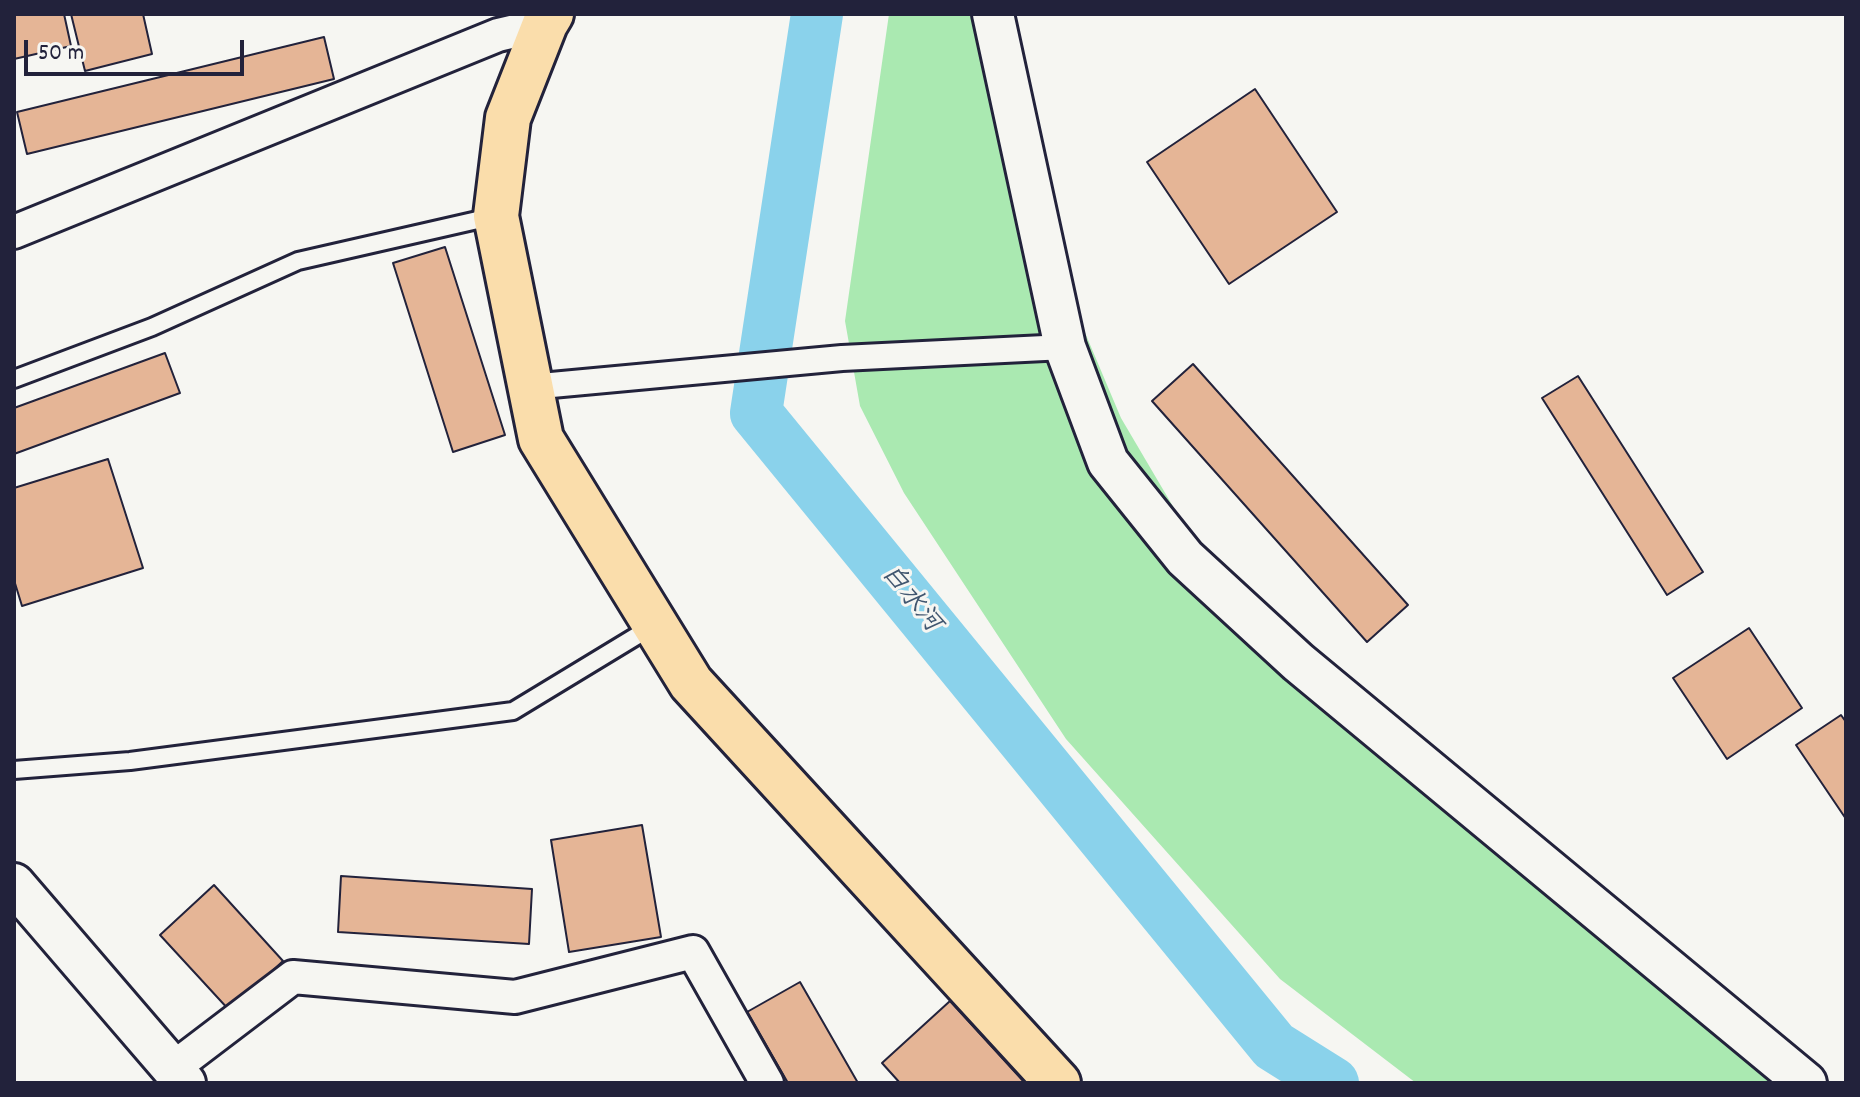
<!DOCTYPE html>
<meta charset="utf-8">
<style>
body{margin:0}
#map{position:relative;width:1860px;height:1097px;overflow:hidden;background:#f6f6f2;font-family:Dekko,sans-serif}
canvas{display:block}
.frame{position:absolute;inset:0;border:16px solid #22223b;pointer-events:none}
.scale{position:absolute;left:24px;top:40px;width:220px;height:36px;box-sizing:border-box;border:4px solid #22223b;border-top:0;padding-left:10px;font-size:24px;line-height:28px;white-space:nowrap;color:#22223b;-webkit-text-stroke:6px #f6f6f2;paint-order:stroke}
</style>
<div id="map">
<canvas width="1860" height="1097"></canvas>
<div class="frame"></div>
<div class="scale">50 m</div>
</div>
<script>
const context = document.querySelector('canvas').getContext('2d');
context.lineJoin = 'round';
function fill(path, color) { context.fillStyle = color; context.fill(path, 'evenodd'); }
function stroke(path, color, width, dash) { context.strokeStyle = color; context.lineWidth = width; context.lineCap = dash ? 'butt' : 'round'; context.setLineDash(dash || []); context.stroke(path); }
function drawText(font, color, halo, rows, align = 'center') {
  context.font = font + ' Dekko,"LXGW WenKai TC",sans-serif'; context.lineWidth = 6; context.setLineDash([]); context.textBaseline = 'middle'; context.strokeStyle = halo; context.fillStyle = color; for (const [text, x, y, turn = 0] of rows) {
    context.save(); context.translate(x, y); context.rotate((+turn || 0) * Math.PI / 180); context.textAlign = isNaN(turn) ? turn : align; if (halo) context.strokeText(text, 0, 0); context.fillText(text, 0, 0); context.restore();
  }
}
fill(new Path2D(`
 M889,14h110l49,231 73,173 70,119 140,168 473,378h-388l-136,-104 -214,-240 -162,-246 -44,-87 -15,-85z`), '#aae9b1');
stroke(new Path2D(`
 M817,14l-61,399 518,633 59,37`), '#8ad2eb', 52);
const building = new Path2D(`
 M14,14h50l7,32 -57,13z
 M71,14h72l9,40 -67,17z
 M324,37l10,42 -307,75 -10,-42z
 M1255,89l82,123 -108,72 -82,-122z
 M445,247l60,188 -52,17 -60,-189z
 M165,353l15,40 -166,61v-46z
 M1193,364l215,241 -41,37 -215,-241z
 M1578,376l125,196 -36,23 -125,-197z
 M108,459l35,109 -121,38 -8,-26v-92z
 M1749,628l53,80 -75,51 -54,-81z
 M1841,715l5,7v97l-50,-74z
 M642,825l19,112 -92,15 -18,-112z
 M341,876l191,13 -3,55 -191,-12z
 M214,885l69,76 -53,50 -70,-76z
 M800,982l58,101h-70l-41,-71z
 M950,1001l75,82h-125l-18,-20z`);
fill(building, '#e5b596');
stroke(building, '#22223b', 2);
const service = new Path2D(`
 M14,379l138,-52 146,-66 197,-45
 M14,770l116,-9 383,-50 140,-85`);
const pedestrian = new Path2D(`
 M530,387l312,-29 223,-11`);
const minor = new Path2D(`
 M14,232l484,-197 47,-11
 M172,1069l121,-92 222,20 178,-45 74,131`);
const tertiary = new Path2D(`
 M993,14l72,333 43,115 77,96 113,104 508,421
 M14,884l171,199`);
const trunk = new Path2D(`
 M551,14l-6,10 -37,94 -12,98 45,223 150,244 367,400`);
stroke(service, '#22223b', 22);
stroke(pedestrian, '#22223b', 30);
stroke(minor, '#22223b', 38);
stroke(tertiary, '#22223b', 46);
stroke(trunk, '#22223b', 50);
stroke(service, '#f6f6f2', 16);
stroke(pedestrian, '#f6f6f2', 24);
stroke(minor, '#f6f6f2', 32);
stroke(tertiary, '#f6f6f2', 40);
stroke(trunk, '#faddab', 44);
drawText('italic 26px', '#415770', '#f6f6f2', [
 ["白水河",909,600,51]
]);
</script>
